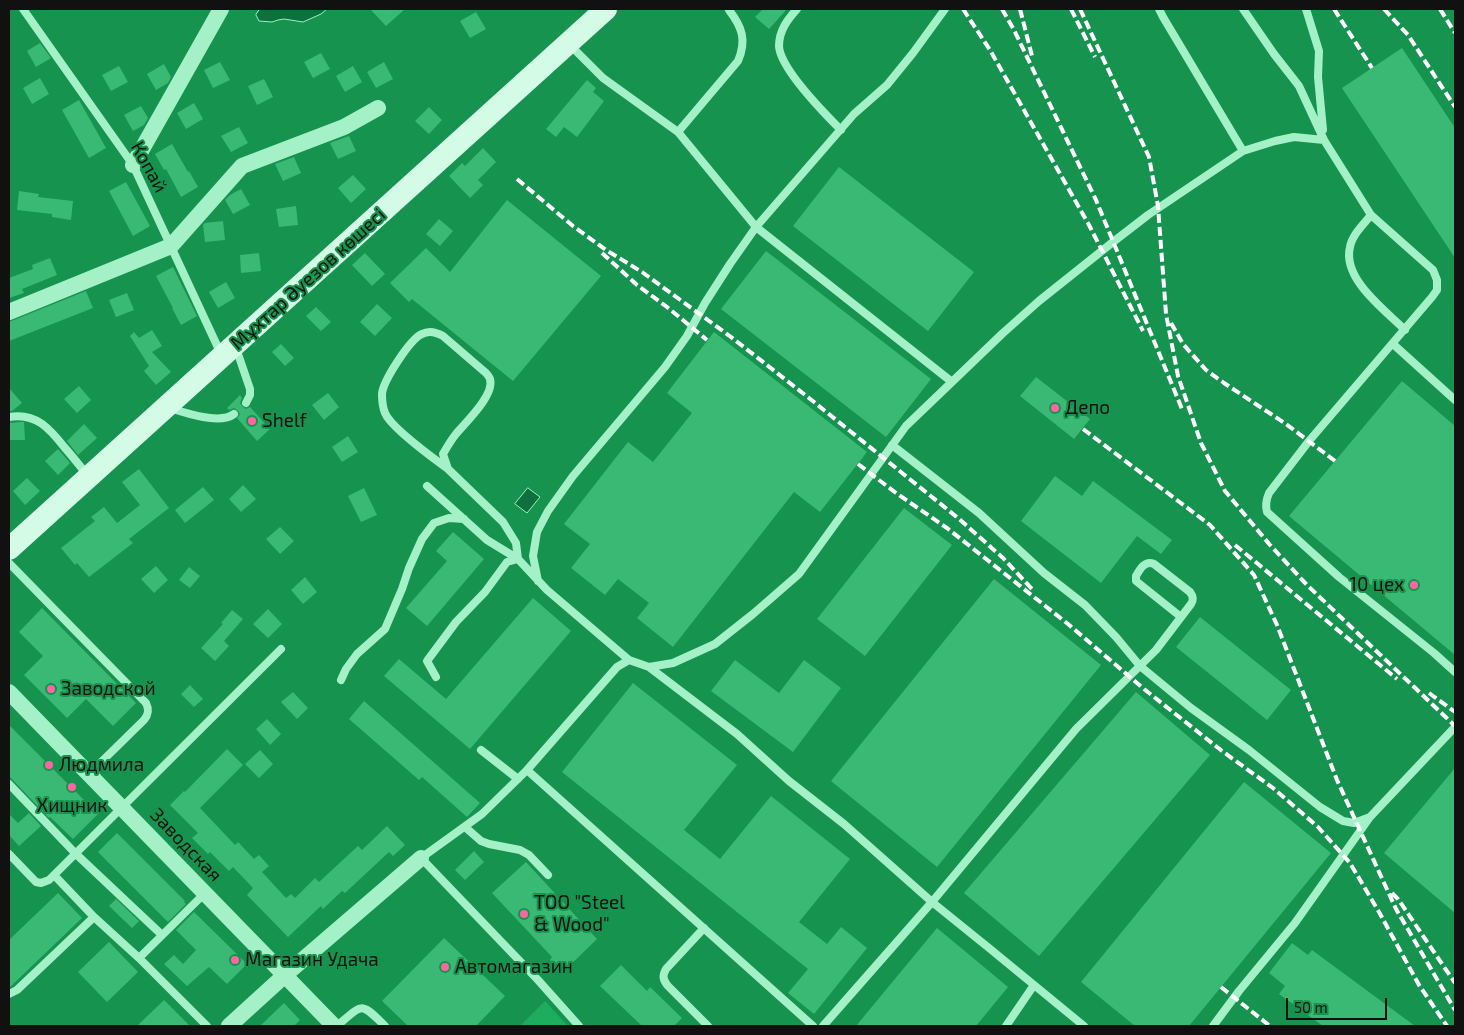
<!DOCTYPE html>
<meta charset="utf-8">
<style>
body{margin:0}
#map{position:relative;width:1464px;height:1035px;overflow:hidden;background:#16934f;font-family:"Exo 2",sans-serif}
canvas{display:block}
.frame{position:absolute;inset:0;border:10px solid #111;pointer-events:none}
.scale{position:absolute;left:1286px;top:998px;width:101px;height:22px;box-sizing:border-box;border:2px solid #111;border-top:0;padding-left:6px;font-size:15px;line-height:18px;white-space:nowrap;color:#111;-webkit-text-stroke:4px #16934f;paint-order:stroke}
</style>
<div id="map">
<canvas width="1464" height="1035"></canvas>
<div class="frame"></div>
<div class="scale">50 m</div>
</div>
<script>
const context = document.querySelector('canvas').getContext('2d');
context.lineJoin = 'round';
function fill(path, color) { context.fillStyle = color; context.fill(path, 'evenodd'); }
function stroke(path, color, width, dash) { context.strokeStyle = color; context.lineWidth = width; context.lineCap = dash ? 'butt' : 'round'; context.setLineDash(dash || []); context.stroke(path); }
function drawText(font, color, halo, rows, align = 'center') {
  context.font = font + ' "Exo 2",sans-serif'; context.lineWidth = 4; context.setLineDash([]); context.textBaseline = 'middle'; context.strokeStyle = halo; context.fillStyle = color; for (const [text, x, y, turn = 0] of rows) {
    context.save(); context.translate(x, y); context.rotate((+turn || 0) * Math.PI / 180); context.textAlign = isNaN(turn) ? turn : align; if (halo) context.strokeText(text, 0, 0); context.fillText(text, 0, 0); context.restore();
  }
}
fill(new Path2D(`
 M545,1001l23,25h-48z`), '#1eac5e');
const water = new Path2D(`
 M260,9h67l-6,5 -18,8 -19,-3 -6,1 -6,2 -13,-1 -3,-6z
 M528,488l12,9 -13,16 -12,-9z`);
fill(water, '#0e703c');
stroke(water, '#97f3bf', 1);
fill(new Path2D(`
 M370,9h35l-19,17z
 M763,9h24l-18,20 -14,-12z
 M476,12l10,17 -16,9 -10,-17z
 M40,43l11,15 -15,9 -9,-16z
 M1402,48l53,80v130l-113,-170z
 M321,53l9,16 -17,9 -9,-16z
 M220,62l10,18 -17,8 -9,-18z
 M384,62l9,17 -17,9 -9,-16z
 M164,64l7,13 -3,6 -12,7 -9,-16z
 M119,66l9,16 -17,9 -9,-16z
 M353,66l9,16 -17,10 -9,-16z
 M40,78l9,16 -17,10 -9,-16z
 M264,79l9,18 -16,8 -9,-19z
 M587,80l9,8 -3,4 11,9 -27,36 -13,-10 -8,10 -10,-8z
 M79,100l27,48 -17,10 -27,-48z
 M194,103l9,16 -17,10 -9,-16z
 M141,106l7,12 -4,7 -11,6 -9,-16z
 M429,107l13,13 -13,14 -14,-13z
 M239,127l9,16 -17,9 -10,-16z
 M349,136l7,15 -18,8 -8,-16z
 M172,144l16,28 1,-1 9,16 -17,10 -15,-28 -2,1 -9,-16z
 M483,148l13,14 -18,18 5,5 -13,13 -21,-22 13,-13 3,3z
 M294,157l7,16 -18,8 -8,-17z
 M839,167l135,105 -46,59 -135,-105z
 M353,175l13,14 -15,14 -13,-15z
 M126,182l24,44 -17,10 -24,-45z
 M241,189l9,16 -17,9 -8,-14 5,-5z
 M19,191l20,3 -1,3 35,4 -2,19 -19,-3v-3l-35,-4z
 M507,200l94,76 -88,105 -101,-82 -3,3 -19,-19 36,-35 24,24z
 M296,206l2,19 -19,2 -3,-18z
 M439,219l14,12 -13,15 -14,-12z
 M223,221l2,19 -20,2 -2,-17 2,-2z
 M766,251l165,128 -45,58 -165,-128z
 M259,253l2,18 -20,2 -1,-18z
 M365,253l20,21 -13,12 -20,-21z
 M50,258l7,17 -35,14 2,4 -15,5v-20l24,-9 -1,-4z
 M173,267l24,49 -16,9 -9,-17h1l-17,-32z
 M226,282l9,16 -17,10 -9,-16z
 M86,291l7,17 -84,33v-19z
 M127,293l7,17 -18,7 -7,-17z
 M377,304l15,14 -17,18 -15,-14z
 M316,307l15,15 -10,9 -15,-15z
 M152,330l10,16 -10,6 19,20 -15,13 -12,-14 5,-5 -19,-30 4,-4 5,6z
 M714,332l153,120 -47,60 -26,-20 -121,155 -36,-29 12,-15 -31,-24 -13,16 -34,-27 19,-24 -26,-20 64,-82 25,20 39,-49 -25,-20z
 M281,344l13,14 -9,8 -13,-14z
 M1036,377l54,42 -16,20 -54,-43z
 M1402,381l53,45v229l-166,-139z
 M79,386l12,14 -14,13 -13,-14z
 M9,388l13,15 -10,8h-3z
 M328,393l11,14 -15,13 -12,-15z
 M240,395l2,3 -2,5 2,3 4,3 4,-2 20,22 -13,12 -20,-23 3,-4 -3,-4 -3,-2 -5,2 -2,-2z
 M20,422h4l1,18h-16v-17z
 M84,424l13,14 -19,17 -11,-14z
 M348,436l10,16 -16,10 -10,-15z
 M58,449l12,14 -12,12 -13,-14z
 M139,469l30,39 -40,31 4,4 -44,34 -12,-14 -2,2 -14,-17 34,-27 -4,-4 13,-10 13,16 23,-18 -18,-23z
 M1055,476l27,20 11,-15 79,59 -11,14 -24,-18 -36,47 -80,-62z
 M27,478l13,13 -15,14 -12,-14z
 M243,485l13,14 -15,13 -12,-13z
 M203,487l11,13 -29,23 -10,-13z
 M364,488l13,27 -16,7 -13,-26z
 M904,508l48,37 -87,111 -48,-37z
 M280,527l14,14 -14,13 -14,-15z
 M453,532l31,27 -57,67 -21,-18 41,-47 -11,-10z
 M156,566l12,14 -14,13 -13,-14z
 M189,567l11,9 -10,12 -11,-8z
 M305,577l12,15 -14,12 -12,-14z
 M994,579l107,86 -164,202 -106,-86z
 M533,598l38,33 -101,118 -86,-73 15,-17 47,40z
 M42,608l94,95 -23,23 -27,-27 -19,19 -43,-43 19,-19 -24,-24z
 M268,609l14,15 -14,14 -15,-14z
 M232,610l11,9 -19,22 5,5 -14,15 -14,-13 22,-24 -2,-1z
 M1200,617l91,73 -24,30 -91,-73z
 M735,660l44,33 25,-33 37,28 -48,64 -82,-61z
 M633,683l104,82 -53,65 36,29 51,-63 79,63 -51,63 28,22 14,-17 26,21 -53,66 -26,-21 20,-24 -246,-197z
 M190,685l13,14 -9,8 -13,-13z
 M293,692l15,16 -11,11 -16,-17z
 M1136,692l74,63 -171,201 -75,-63z
 M364,701l116,102 -13,14 -45,-40 -3,3 -70,-61z
 M267,719l14,15 -11,11 -14,-16z
 M9,725l89,89 -25,25 -23,-22 -1,1 -40,-42z
 M227,749l16,16 -43,43 35,37 3,-3 16,17 5,-4 10,11 -7,6 24,26 5,-4 4,4 20,-20 4,4 39,-36 4,4 25,-24 18,19 -12,11 -4,-4 -44,41 -3,-2 -19,18 -2,-3 -33,31 -41,-42 6,-7 -20,-21 -4,4 -19,-19 -2,2 -16,-16 6,-5 -28,-28 14,-14 1,1z
 M260,750l13,14 -14,14 -14,-14z
 M1455,768v145l-71,-60z
 M1244,782l87,71 -142,173h-54l-54,-44z
 M29,813l12,13 -22,20 -10,-11v-21l9,9z
 M117,833l68,68 -1,1 2,2 -18,18 -70,-70z
 M474,851l10,11 -19,18 -10,-10z
 M526,862l71,77 -35,34 -12,-13 2,-3 -60,-64z
 M58,893l24,25 -73,70v-48z
 M116,899l23,22 -7,7 -23,-22z
 M194,912l53,52 -20,20 -18,-17 -22,19 -23,-22 10,-9 9,9 13,-14 -20,-20z
 M937,928l71,59 -32,39h-120z
 M444,938l61,58 -29,30h-68l-26,-25z
 M109,942l29,30 -31,30 -29,-30z
 M1292,943l16,12 4,-5 103,76h-92l-44,-32 6,-8 -16,-13z
 M621,965l26,26 3,-4 32,31 -8,8h-32l-42,-40z
 M164,1000l26,26h-53z
 M284,1003l16,17 -6,6h-34z`), '#3ab974');
stroke(new Path2D(`
 M23,9l110,156 88,189
 M797,9c-10,11 -18,22 -18,37 1,22 46,68 62,84
 M1159,9l4,8 80,134
 M1243,9l31,45 25,32 25,54
 M1306,9l13,42 -1,26 5,53
 M569,44l34,34 75,54 78,95 196,155
 M678,132l60,-71c9,-21 4,-34 -9,-51
 M1405,330c-20,-20 -63,-51 -55,-83 2,-12 13,-22 21,-32l62,55 4,10v10l-5,7 -123,144 -40,52c-3,7 -4,12 -2,19l72,65 95,76 21,19
 M1393,344l62,56
 M236,348l14,41v6l-4,8
 M170,408c15,5 50,17 64,6
 M9,417c27,-5 41,12 56,31 8,9 15,18 23,28
 M892,445l87,68 65,60 41,32 31,32 24,29 51,42 58,42 71,57 23,14 11,2 16,-6
 M448,469c-15,-11 -57,-41 -63,-56 -2,-5 -3,-13 -3,-19 1,-13 28,-55 40,-60 7,-4 14,-2 21,2l43,37c1,1 4,5 4,6 5,16 -25,44 -34,55 -5,6 -9,13 -13,20l5,15 55,53 13,21 2,16
 M427,486l60,54 31,19
 M9,563l137,140c3,6 3,11 -2,17l-55,54
 M538,581l-5,-25 4,-24 11,-21 25,-35 92,-109 22,-31 18,-33 25,-39 26,-37 98,-113 33,-29 26,-32 32,-44
 M649,667l88,67 52,47 55,43 88,78 144,-173 80,-79 35,-46c3,-4 2,-8 -1,-12l-36,-28c-9,-4 -14,5 -18,12v5l45,36
 M436,677l-9,-16 29,-39 29,-30 22,-30 11,-3 29,31 82,70
 M341,680l5,-11 11,-15 28,-25 17,-40 7,-21 13,-29 12,-16 15,-5 15,1
 M481,750l37,29
 M527,770l90,-103 12,-7 20,7 24,-4 42,-19 38,-30 46,-40 107,-148 97,-93 36,-32 74,-59 35,-27 95,-64 32,-10 19,-4 30,3 47,75
 M9,784l67,70 86,81
 M465,827l16,14 8,3 31,6 9,5 19,20
 M9,854l27,28 5,1 8,-3 232,-231
 M54,875l40,42 45,41
 M205,893l-66,65 68,68
 M704,928l-38,41c-4,7 -3,11 2,17l40,40
 M9,994l8,-4 77,-73
 M337,1026c26,-22 23,-25 48,0
 M579,1026l-41,-46 -117,-122 61,-44 45,-44 286,256
 M823,1026l109,-124 57,46 95,78
 M1006,1026l28,-41
 M1213,1026l26,-35 56,-68 75,-106 85,-90`), '#a5f1c7', 8);
stroke(new Path2D(`
 M133,165l88,-156
 M9,312l162,-66 71,-80 102,-39 34,-19
 M9,692l325,334
 M229,1026l56,-51 136,-117`), '#a5f1c7', 16);
stroke(new Path2D(`
 M9,549l597,-540`), '#d3fbe6', 22);
stroke(new Path2D(`
 M963,9l27,41 99,175 54,106
 M1002,9l12,21 82,170 86,209
 M1020,9l12,47
 M1071,9l24,48
 M1080,9l69,148 9,49 8,108 12,62 23,67 24,48 45,54 37,40 148,141
 M1334,9l38,59
 M1384,9l24,26 47,72
 M1440,9l15,24
 M517,179l56,47 33,24 36,22 89,65 78,61 149,120 45,40 29,31
 M602,253l35,32 30,22 40,33
 M1171,323l12,21 23,26 18,13 62,41 49,37
 M1083,429l127,96 44,50 23,50 60,155 59,129 59,101
 M858,464l38,29 51,35 121,96 76,65 78,62 51,37 45,39 32,36 29,49 40,73 28,41
 M1235,545l162,134
 M1429,693l26,19
 M1392,893l6,6 57,84
 M1221,987l49,39`), '#fff', 4, [9, 4]);
for (const [x, y, r, color] of [
 [1055,408,5,"#ff65a1"],
 [252,421,5,"#ff65a1"],
 [1414,585,5,"#ff65a1"],
 [51,689,5,"#ff65a1"],
 [49,765,5,"#ff65a1"],
 [72,787,5,"#ff65a1"],
 [524,914,5,"#ff65a1"],
 [235,960,5,"#ff65a1"],
 [445,967,5,"#ff65a1"]
]) { const dot = new Path2D(); dot.arc(x, y, r, 0, 2 * Math.PI); context.fillStyle = color; context.fill(dot); stroke(dot, '#16934f', 2); }
drawText('19px', '#111', '#16934f', [
 ["Копай",149,167,61],
 ["Мұхтар Әуезов көшесі",308,279,-42],
 ["Заводская",186,845,46]
]);
drawText('19px', '#111', '#16934f', [
 ["Депо",1065,408],
 ["Shelf",262,421],
 ["10 цех",1404,585,"right"],
 ["Заводской",61,689],
 ["Людмила",59,765],
 ["Хищник",72,806,"center"],
 ["TOO \"Steel",534,903],
 ["& Wood\"",534,925],
 ["Магазин Удача",245,960],
 ["Автомагазин",455,967]
], 'left');
</script>
